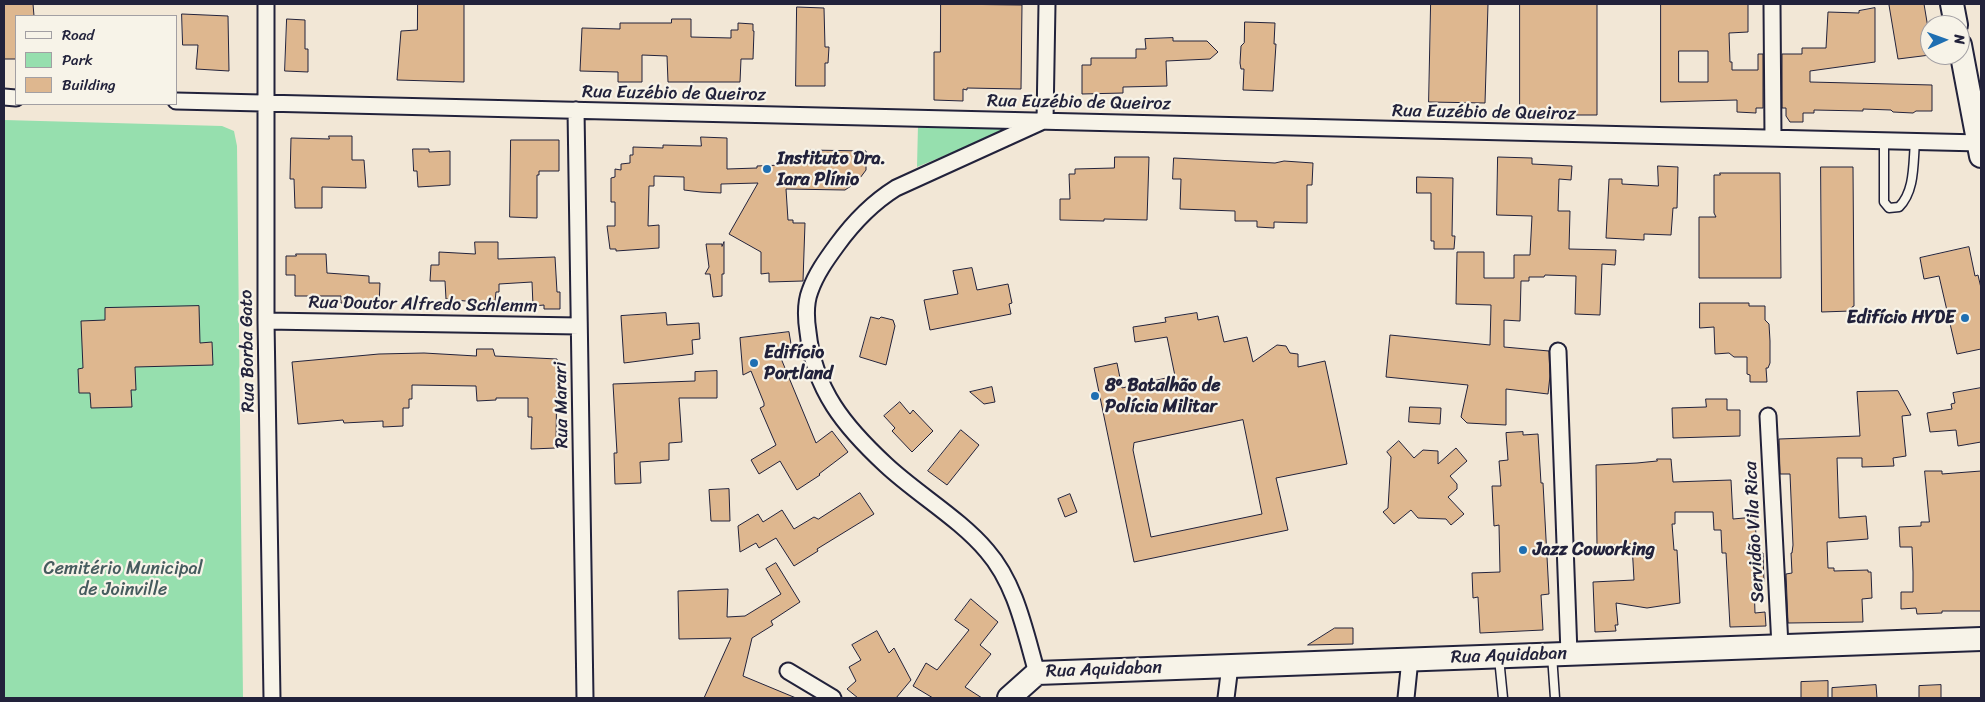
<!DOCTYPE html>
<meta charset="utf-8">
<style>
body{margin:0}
#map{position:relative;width:1985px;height:702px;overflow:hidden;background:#f2e7d6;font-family:Sriracha,sans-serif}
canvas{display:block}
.frame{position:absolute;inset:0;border:5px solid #22223b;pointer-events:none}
.legend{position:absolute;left:15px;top:15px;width:162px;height:90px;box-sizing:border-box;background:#f7f3e8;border:1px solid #a29fa3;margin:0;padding:6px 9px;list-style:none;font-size:15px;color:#22223b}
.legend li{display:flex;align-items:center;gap:10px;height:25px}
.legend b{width:25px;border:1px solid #a29fa3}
.north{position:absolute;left:1920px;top:15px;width:50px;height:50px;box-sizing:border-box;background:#f7f3e8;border:1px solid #a29fa3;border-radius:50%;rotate:88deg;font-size:14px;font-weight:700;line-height:20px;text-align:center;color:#22223b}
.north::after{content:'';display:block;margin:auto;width:18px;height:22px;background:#1f6fb2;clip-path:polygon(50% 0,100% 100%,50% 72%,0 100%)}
</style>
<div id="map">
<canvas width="1985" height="702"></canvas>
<div class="frame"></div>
<ul class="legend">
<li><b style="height:6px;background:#f7f3e8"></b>Road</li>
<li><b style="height:14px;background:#96dfae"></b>Park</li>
<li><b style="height:14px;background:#deb78f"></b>Building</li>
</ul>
<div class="north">N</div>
</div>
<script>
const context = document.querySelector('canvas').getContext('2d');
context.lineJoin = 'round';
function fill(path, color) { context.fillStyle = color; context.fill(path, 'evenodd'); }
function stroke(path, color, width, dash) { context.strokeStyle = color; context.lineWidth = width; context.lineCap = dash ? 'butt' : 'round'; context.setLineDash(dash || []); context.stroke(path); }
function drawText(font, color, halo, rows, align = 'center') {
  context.font = font + ' Sriracha,sans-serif'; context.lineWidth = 4.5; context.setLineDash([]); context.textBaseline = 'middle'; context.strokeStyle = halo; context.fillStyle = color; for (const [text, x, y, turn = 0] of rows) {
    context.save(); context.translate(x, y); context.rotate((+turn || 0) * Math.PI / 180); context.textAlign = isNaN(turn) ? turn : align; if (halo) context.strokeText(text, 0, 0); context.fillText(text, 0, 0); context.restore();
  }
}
fill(new Path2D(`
 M4,120l218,6 12,5 3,15 6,552h-239z
 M918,125l96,2 -97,40z`), '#96dfae');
const building = new Path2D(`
 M4,4h29l1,12h-18v43h-12z
 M418,4h46v78l-67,-2 4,-49 16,-1z
 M941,4l81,1 -1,84 -54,-1v2l-4,-1v12l-29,-1v-48h6z
 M1431,4h57l-3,99 -56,-1z
 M1520,4h77v111h-77z
 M1661,4h87v28l-19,1 1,29h2v8h26v-16h5v54h-7v5l-19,-1v-12l-76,2zM1679,51h29v31h-29z
 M1897,4h27l6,36v15l-32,4 -9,-54z
 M797,7l27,1 1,39h4l-1,16h-3v23h-29z
 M1875,8v54l-65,9v11l122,3v26h-16l-3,2 -20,-1 -2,-2 -28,-1v2l-49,-1v3h-11v9h-13l-4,-6v-8h-4v-54h20v-6h24l2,-36 31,1v-2z
 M182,14l46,2 1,55 -33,-2 2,-24h-15z
 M287,19l18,1v29h3v23l-23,-1z
 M672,19h19v18l40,1v-8h7v-7l15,1v7h1l-1,28h-12l-1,23h-72l-1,-26 -25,-1v27h-24v-10l-38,-1 2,-43 38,1v-6h51z
 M1245,22l30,1 -1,21h2l-3,47 -30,-1 1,-21h-3l-1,-6 1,-17 3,-3z
 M1173,38v3h34l11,11 -8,7 -44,2 1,25 -44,1v6l-41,1v-29h9v-7h45v-9h10l-1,-10z
 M329,136h23v24h12l2,28 -44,-1v21h-27l-1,-29h-4l1,-41 38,1z
 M701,137l26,1v31l30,-1v-2l51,-2v-14l58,1v19l-9,12 -12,8 -59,-1 2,31h5v3h12l-2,58 -34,1v-9l-8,1v-22l-32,-18 29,-51 -37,1v9l-20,-1 -17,-2v-13l-30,-1v10h-5l-1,40 11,-1v23l-43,3v-2h-6l-3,-23h8v-24h-4v-24l4,-1v-8l6,1v-6l9,-1v-8h3v-8l30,1v-3l38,1z
 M511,140h48v31h-20v4h-2v43l-27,-1z
 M413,149h16v3l21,-1v34l-32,2 -1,-16h-3z
 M1115,157h34l-2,63 -43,-1v2l-44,-1v-21h10l-1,-25h6v-5l39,-1z
 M1498,157l34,1v6l40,2 -1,14 -12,-1 -1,32h12l-1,38 47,1 -1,15 -13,-1 -2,51 -25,-1 1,-38 -31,-1 -1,2h-15v4h-8l-1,40 -16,-1v27l45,4 1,25 -2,18 -42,-5v36l-39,-2 -6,-6 7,-32 -82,-8 4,-42 100,10 1,-40 -35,-1 1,-52h27v26h30v-23h16l2,-39 -35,-1z
 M1174,158l101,5 9,-2 29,2 -1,22h-5v38l-33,-1v6l-17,-1v-6h-22v-10l-55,-2 1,-30h-8z
 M1658,166l20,1 -1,41h-4l-2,27 -27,-1v6l-38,-2 3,-59h13v5l36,2z
 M1821,167h32l1,139 -2,1 -1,4 -29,1z
 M1720,173h60l1,105h-82v-61h17l-2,-4v-38h6z
 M1417,177l36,1 -1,58h3l-1,13h-20v-8h-3v-48h-14z
 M475,242h23v17l57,-2 2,35h3v17h-16v-4l-11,1 -1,-24 -33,2v8h-3l-1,9 -20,1 -29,-3 -1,-18h-15l1,-16h8v-13l36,2z
 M724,242v32h-2v22l-9,1 -3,-23h-5l4,-7 -3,-23h16v2z
 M1969,247l6,29 3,-1 3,13v61l-24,5 -18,-78 -15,3 -4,-21z
 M296,254h30l1,19 42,3v7h11l-1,22 -38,-2v-7h-46v-21h-9v-19h10z
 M972,268l5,22 31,-6 4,19 -3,1 2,10 -81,16 -6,-30 34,-6 -5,-23z
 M1700,303h49v3h16v14l4,4 1,17v22l-2,5h-2l1,14h-17v-7l-3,-1v-17h-13l-5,-4 -14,1 -1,-27 -14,1z
 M199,306l1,37 12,-1 1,23 -78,2 1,23h-5l1,17 -41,1 -1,-15h-11l-1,-24 5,-1 -2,-47 24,-1v-12z
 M666,313l1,12 32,-2 1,16 -8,1 1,14 -69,9 -3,-47z
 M1197,313l1,7 20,-4 6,26 23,-5 6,25 24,-17 9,1 4,7 8,1v13l27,-6 22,103 -71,14 12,52 -154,32 -40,-194 23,-5 5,25 53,-12 -8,-39 -32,5 -2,-15 33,-5 -1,-4zM1243,420l19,94 -111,23 -18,-87 1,-7z
 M871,317l8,2 2,-2 12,3 2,6 -9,39 -26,-8z
 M789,332l3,18 -12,6 36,87 16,-12 16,21 -29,22 1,1 -23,15 -17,-29 -21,13 -8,-14 25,-15 -16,-37 4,-2v-3l-13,-32 -8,4 -3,-37z
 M477,349h16l2,7 62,3 -1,89 -25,1 1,-32h-4v-19h-32v2l-19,1 -1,-15 -64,-1v14h-3v9h-6v18l-20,1v-6l-39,2 -1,-3 -45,4 -6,-62 87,-8 45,-1 52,3z
 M717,371v27h-38l3,44 -13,1v17l-29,2 1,21 -26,1 -1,-31h3l-4,-69 82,-3v-9z
 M992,387l3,15 -11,2 -14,-12z
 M1981,388v54l-23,4 -2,-16 -26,2 -3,-19 25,-4 -1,-5 4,-1 -2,-10z
 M1898,391l13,24 -9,1 4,40 -13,2 1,8 -32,1v-9h-25l2,60 27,-2 2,23 -41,3 1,26h6v3l34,-1v2h3l1,26 -10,1 1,23 -75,1 -2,-49 6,-1 -1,-20h1l1,-8 -3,-71h-10l-1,-35 81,-3 -3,-44z
 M1706,399h21v11h13v26l-67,2 -1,-30 34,-1z
 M900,402l10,12 3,-4 20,21 -21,21 -20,-21 3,-3 -11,-12z
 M1410,407l31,1 -1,16 -31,-2z
 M961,430l18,15 -32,40 -19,-14z
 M1523,432v3l15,-1 3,49h2l6,111 -8,1 2,35 -63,3 -2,-36 -5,1 -1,-25 28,-1 -1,-47 -5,1 -2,-40h9l-2,-25 9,-1 -2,-27z
 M1399,441l15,17 9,-8 15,1v13l18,-16 11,13 -17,15 7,8v5l-9,8 16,17 -13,11 -5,-6 -28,-1 -7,-8 -17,14 -11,-12 5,-4 3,-51 -4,-5z
 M1657,459h14l2,23 58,-2 2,39 22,-2 2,37 6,-1 1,29h-10l1,31 10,-1 1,14 -36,1 -4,-74h-4l-1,-23h-7l-1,-18h-38v12h-3l2,26h3l3,53 -33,5 -31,-5 2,22h-3l1,6 -21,1 -2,-50 41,-2 -2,-36 -35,2 -1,-81 41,-2 20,-2z
 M1925,471h17v3l39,-3v140h-39v2l-25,1 -1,-6 -15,1v-17h12v-20l-1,-25h-12l-1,-20 22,-1v-4h8z
 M729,489l1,32h-19l-2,-31z
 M860,493l14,21 -57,35 1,2 -24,15 -18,-28 -17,10 -3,-5 -16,9 -2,-26 20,-12 5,8 19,-12 12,19 20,-12 4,2z
 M1070,494l7,18 -12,5 -7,-18z
 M776,563l24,39 -29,19 2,4 -21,13 -9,38 53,22h-92l27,-60 -52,1 -1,-48 50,-2 -1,28 18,-1 36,-22 -15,-25z
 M971,599l27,23 -18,23 11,9 -26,33 17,11h-49l-20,-12 13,-23 11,7 32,-40 -14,-10z
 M1335,628h18v16l-45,1z
 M877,631l12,22 5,-5 17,32 -15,18h-38l-11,-9 9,-8 -7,-14 12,-7 -9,-15z
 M1828,681v17h-27v-16z
 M1876,685l1,13h-45v-10z
 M1941,685v13h-22v-12z`);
fill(building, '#deb78f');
stroke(building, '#22223b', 1);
const lane = new Path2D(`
 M1884,141v61l5,6 10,-1c16,-16 14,-43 16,-65
 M1552,655l3,43
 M1499,658l4,40`);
const street = new Path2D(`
 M266,4v317l6,377
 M1772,4l1,134
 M4,97l12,1
 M176,101l1805,42
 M576,110l9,588
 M1045,121l2,-117
 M266,321l313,5
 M1558,351l11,303
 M1768,416l12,230
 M788,671l45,27
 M1037,673c-12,-41 -21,-89 -50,-122 -27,-32 -70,-57 -101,-86 -41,-38 -72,-75 -78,-133 -2,-13 -3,-28 2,-41 6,-17 16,-31 27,-46 16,-22 35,-42 59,-57l145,-66
 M1226,698l4,-32
 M1406,698l4,-39`);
const secondary = new Path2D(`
 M1952,4l4,21
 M1960,45l21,111
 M1009,698l28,-25 944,-34`);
stroke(lane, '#22223b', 11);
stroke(street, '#22223b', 19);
stroke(secondary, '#22223b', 26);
stroke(lane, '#f7f3e8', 8);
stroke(street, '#f7f3e8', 15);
stroke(secondary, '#f7f3e8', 22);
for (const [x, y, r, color] of [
 [767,169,5,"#1f6fb2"],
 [1965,318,5,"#1f6fb2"],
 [754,363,5,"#1f6fb2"],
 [1095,396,5,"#1f6fb2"],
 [1523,550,5,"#1f6fb2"]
]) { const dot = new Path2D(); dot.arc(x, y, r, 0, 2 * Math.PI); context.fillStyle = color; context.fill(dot); stroke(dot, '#f7f3e8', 2); }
drawText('18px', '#22223b', '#f7f3e8', [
 ["Rua Euzébio de Queiroz",674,94,1],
 ["Rua Euzébio de Queiroz",1079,103,1],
 ["Rua Euzébio de Queiroz",1484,113,1],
 ["Rua Doutor Alfredo Schlemm",423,305,1],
 ["Rua Borba Gato",248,351,-91],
 ["Rua Marari",562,405,-91],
 ["Servidão Vila Rica",1755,532,-93],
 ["Rua Aquidaban",1509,656,-2],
 ["Rua Aquidaban",1104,670,-2]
]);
drawText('bold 18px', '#22223b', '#f7f3e8', [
 ["Instituto Dra.",777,159],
 ["Iara Plínio",777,180],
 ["Edifício HYDE",1955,318,"right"],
 ["Edifício",764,353],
 ["Portland",764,374],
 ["8º Batalhão de",1105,386],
 ["Polícia Militar",1105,407],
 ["Jazz Coworking",1533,550]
], 'left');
drawText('18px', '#455b5e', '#f7f3e8', [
 ["Cemitério Municipal",123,569],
 ["de Joinville",123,590]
]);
</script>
